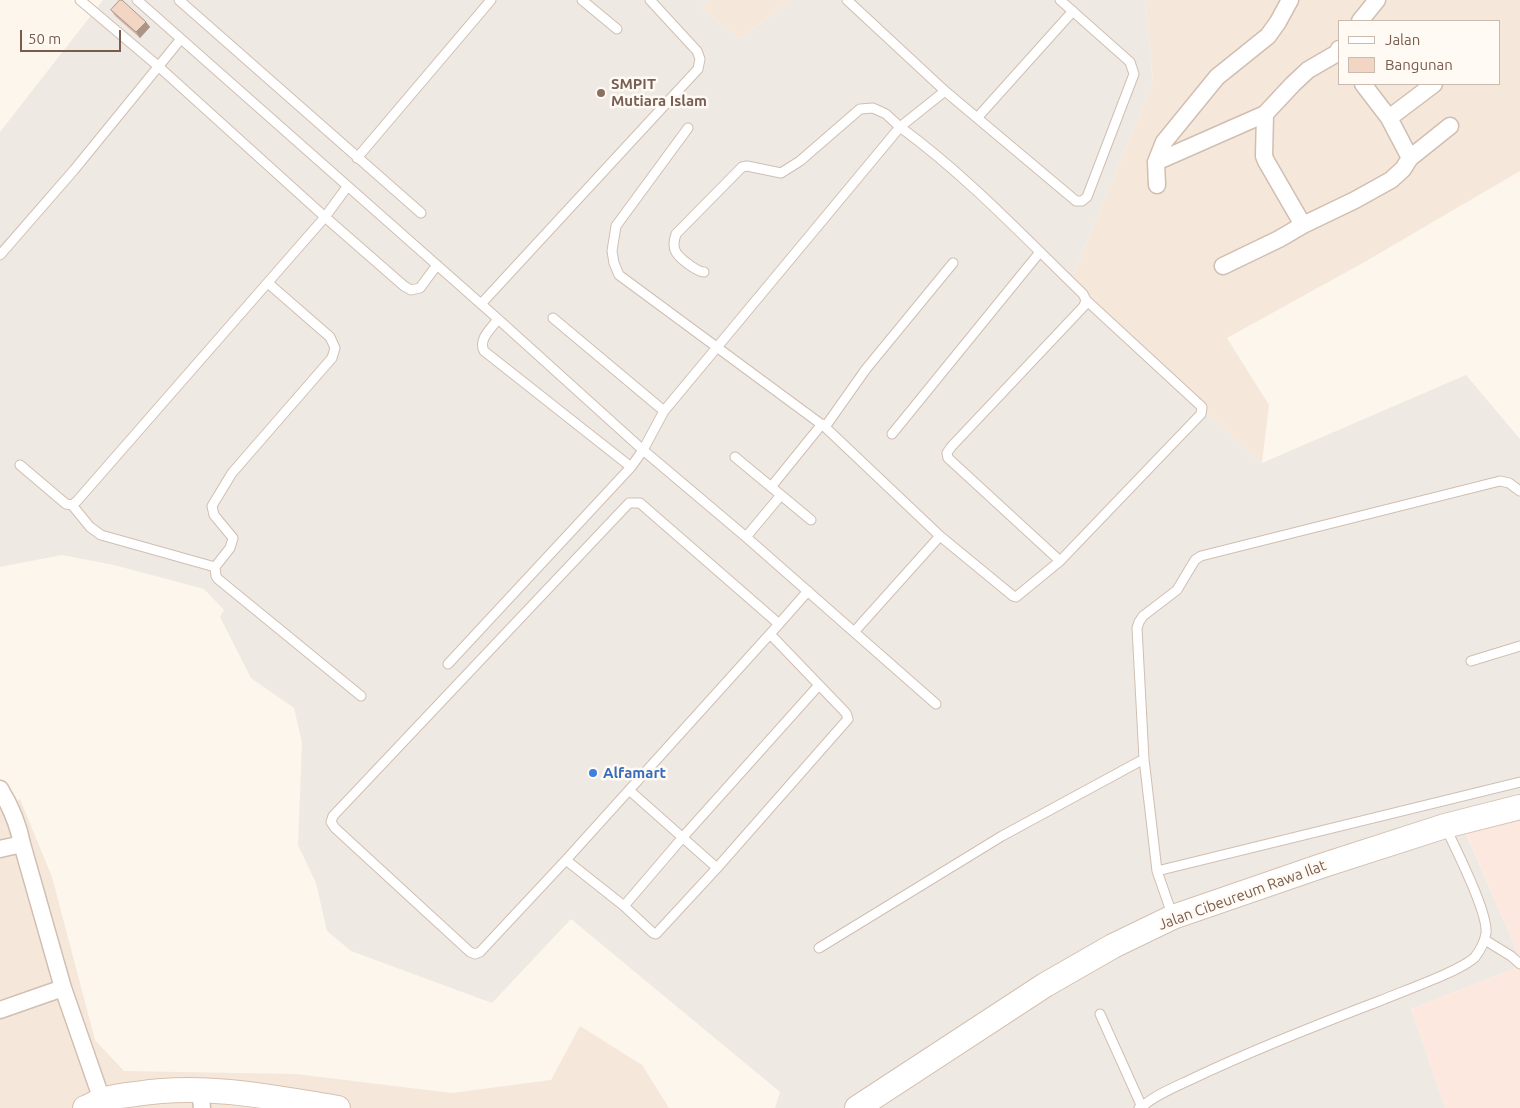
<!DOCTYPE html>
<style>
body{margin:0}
#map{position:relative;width:1520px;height:1108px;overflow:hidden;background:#fdf6ec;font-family:Ubuntu,sans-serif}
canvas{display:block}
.legend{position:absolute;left:1338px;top:20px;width:162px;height:65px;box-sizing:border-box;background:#fffaf3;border:1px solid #cabbb1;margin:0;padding:6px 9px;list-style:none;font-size:15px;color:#7a5c4d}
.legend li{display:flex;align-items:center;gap:10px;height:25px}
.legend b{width:25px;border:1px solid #cabbb1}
.scale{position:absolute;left:20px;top:30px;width:101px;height:22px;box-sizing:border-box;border:2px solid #7a5c4d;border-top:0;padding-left:6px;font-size:15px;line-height:18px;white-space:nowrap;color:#7a5c4d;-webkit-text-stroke:4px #fffaf3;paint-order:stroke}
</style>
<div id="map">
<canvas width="1520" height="1108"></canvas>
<ul class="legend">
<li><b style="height:6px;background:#fff"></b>Jalan</li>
<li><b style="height:14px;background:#f3d5c3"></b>Bangunan</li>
</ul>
<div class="scale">50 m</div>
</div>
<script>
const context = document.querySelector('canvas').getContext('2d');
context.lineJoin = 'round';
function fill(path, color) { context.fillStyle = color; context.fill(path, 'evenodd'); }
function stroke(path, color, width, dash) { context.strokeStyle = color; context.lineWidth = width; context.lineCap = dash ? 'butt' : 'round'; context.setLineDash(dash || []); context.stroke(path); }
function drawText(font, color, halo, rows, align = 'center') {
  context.font = font + ' Ubuntu,sans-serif'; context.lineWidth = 5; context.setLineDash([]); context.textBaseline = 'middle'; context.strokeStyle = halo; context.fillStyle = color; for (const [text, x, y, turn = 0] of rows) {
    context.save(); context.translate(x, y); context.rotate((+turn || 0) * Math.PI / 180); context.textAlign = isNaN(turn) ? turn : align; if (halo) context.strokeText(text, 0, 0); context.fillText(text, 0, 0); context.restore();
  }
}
fill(new Path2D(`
 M709,0h82l-51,39 -38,-31z
 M1148,0h372v171l-152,89 -141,78 42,67 -7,58 -48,-43 -144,-137 83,-200 -7,-78zM1339,21h160v63h-160z
 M20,799l32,78 43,163 29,31 172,3 156,19 99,-13 29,-54 62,39 27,43h-669v-298z`), '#f5e8da');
fill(new Path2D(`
 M1520,799v159l-63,-146z
 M1520,966v142h-75l-34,-99z`), '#fde8e0');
fill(new Path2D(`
 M103,0h606l-7,8 38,31 51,-39h357l-2,5 7,78 -83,200 144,137 48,43 204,-88 54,64v360l-63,14 63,145v8l-109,43 34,99h-670l5,-16 -209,-173 -79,84 -141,-52 -24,-20 -11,-48 -18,-38 4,-102 -8,-35 -43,-30 -31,-61 4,-7 -20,-21 -90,-24 -52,-10 -62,12v-435z`), '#efe9e4');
const lane = new Path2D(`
 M80,0l78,66 167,151 22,-30
 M137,0l361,319 145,131 103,87 190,167
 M179,0l242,213
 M582,0l35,29
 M847,0l98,91 131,110h6l5,-4 47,-123 -4,-12 -70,-62
 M977,118l96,-107
 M688,128l-72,98 -4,25 2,12 5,12 206,152 115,109 73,60 3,1 44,-36 141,-147 1,-7 -116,-107
 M357,158l134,-158
 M0,255l74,-85 106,-130
 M704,272c-7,0 -27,-15 -29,-22 -2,-5 -1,-10 1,-16l66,-67 5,-1 34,7 19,-12 60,-52 13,-1 13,6 14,13 45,-36
 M481,304l217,-235 2,-10 -3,-8 -47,-51
 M553,318l111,93
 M498,319c-7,10 -20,20 -14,32l147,116
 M825,427l41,-58 87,-106
 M892,434l148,-182
 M735,457l76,63
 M20,465l46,39 6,1 5,-4 248,-284 79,69 7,4 9,-2 17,-23
 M771,487l51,-63
 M72,505l18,22 11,8 114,32 15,-19 3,-10 -19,-23 -2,-9 20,-33 100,-115 3,-10 -5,-11 -62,-54
 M746,537l35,-42
 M215,567l1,9 2,3 143,117
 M779,624l-139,-121h-11l-296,313 -2,6 4,6 135,124 5,2 5,-2 86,-92 213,-236 29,-33
 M854,632l86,-96
 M1471,661l49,-15
 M448,664l183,-197 12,-17 21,-39 236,-284c67,49 124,110 183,167l3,6 -2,6 -133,141 -4,6 1,5 112,103
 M629,790l88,78
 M566,860l58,46 29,27 3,1 61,-66 131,-149 -2,-6 -76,-79
 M1157,871l363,-89
 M624,906l59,-69 136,-152
 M1173,917l-16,-46 -13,-112 -7,-131 2,-6 4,-6 34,-26 18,-30 6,-4 299,-75 9,2 11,8
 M1485,940l26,16 9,8
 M819,948l183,-112 142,-77
 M1100,1014l42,93 -3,1
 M1142,1108c7,-11 38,-23 52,-30 61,-29 125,-54 188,-78 21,-9 79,-29 93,-43 5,-6 10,-16 11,-24 2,-21 -30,-83 -40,-105`);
const street = new Path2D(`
 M1360,21l17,-21
 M1363,84l26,34 21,40
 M1265,114l-1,42 2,5 37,64
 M1389,118l45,-34
 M1156,162l109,-48 28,-30 15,-14 31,-18v-3
 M1157,185l-1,-23 8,-20 53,-65 51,-41 10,-14 12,-22
 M1223,266l56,-27 24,-14 52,-25 36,-20 12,-11 7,-11 40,-32
 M0,789c11,18 18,34 22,55l41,144 39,112
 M0,849l22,-5
 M0,1010l63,-22
 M200,1090l2,18`);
const secondary = new Path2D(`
 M85,1108c6,-2 11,-6 17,-8 11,-3 23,-5 34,-6 68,-11 135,3 202,14
 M857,1108l188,-123 68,-39 60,-29 151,-52 121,-39 75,-19`);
stroke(lane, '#d1beb0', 11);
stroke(street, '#d1beb0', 19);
stroke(secondary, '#d6c0b0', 26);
stroke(lane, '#fff', 9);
stroke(street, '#fff', 16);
stroke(secondary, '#fff', 24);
fill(new Path2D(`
 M111,10l35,12 4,5 -10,11 -25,-22z`), '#d1b7a8');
fill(new Path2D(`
 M146,22l4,5 -10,11 -4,-6z`), '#aa9588');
const building = new Path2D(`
 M120,0h2l24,22 -10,10 -25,-22z`);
fill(building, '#f3d5c3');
stroke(building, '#aa9588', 1);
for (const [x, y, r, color] of [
 [601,93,5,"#8d6e63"],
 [593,773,5,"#3f7fe0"]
]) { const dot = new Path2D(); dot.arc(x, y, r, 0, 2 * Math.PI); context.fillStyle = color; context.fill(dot); stroke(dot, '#fffaf3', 2); }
drawText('bold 15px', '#785e54', '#fffaf3', [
 ["SMPIT",611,84],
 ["Mutiara Islam",611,101]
], 'left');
drawText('bold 15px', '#366cbe', '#fffaf3', [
 ["Alfamart",603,773]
], 'left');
drawText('15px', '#7a5c4d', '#fffaf3', [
 ["Jalan Cibeureum Rawa Ilat",1242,895,-20]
]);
</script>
